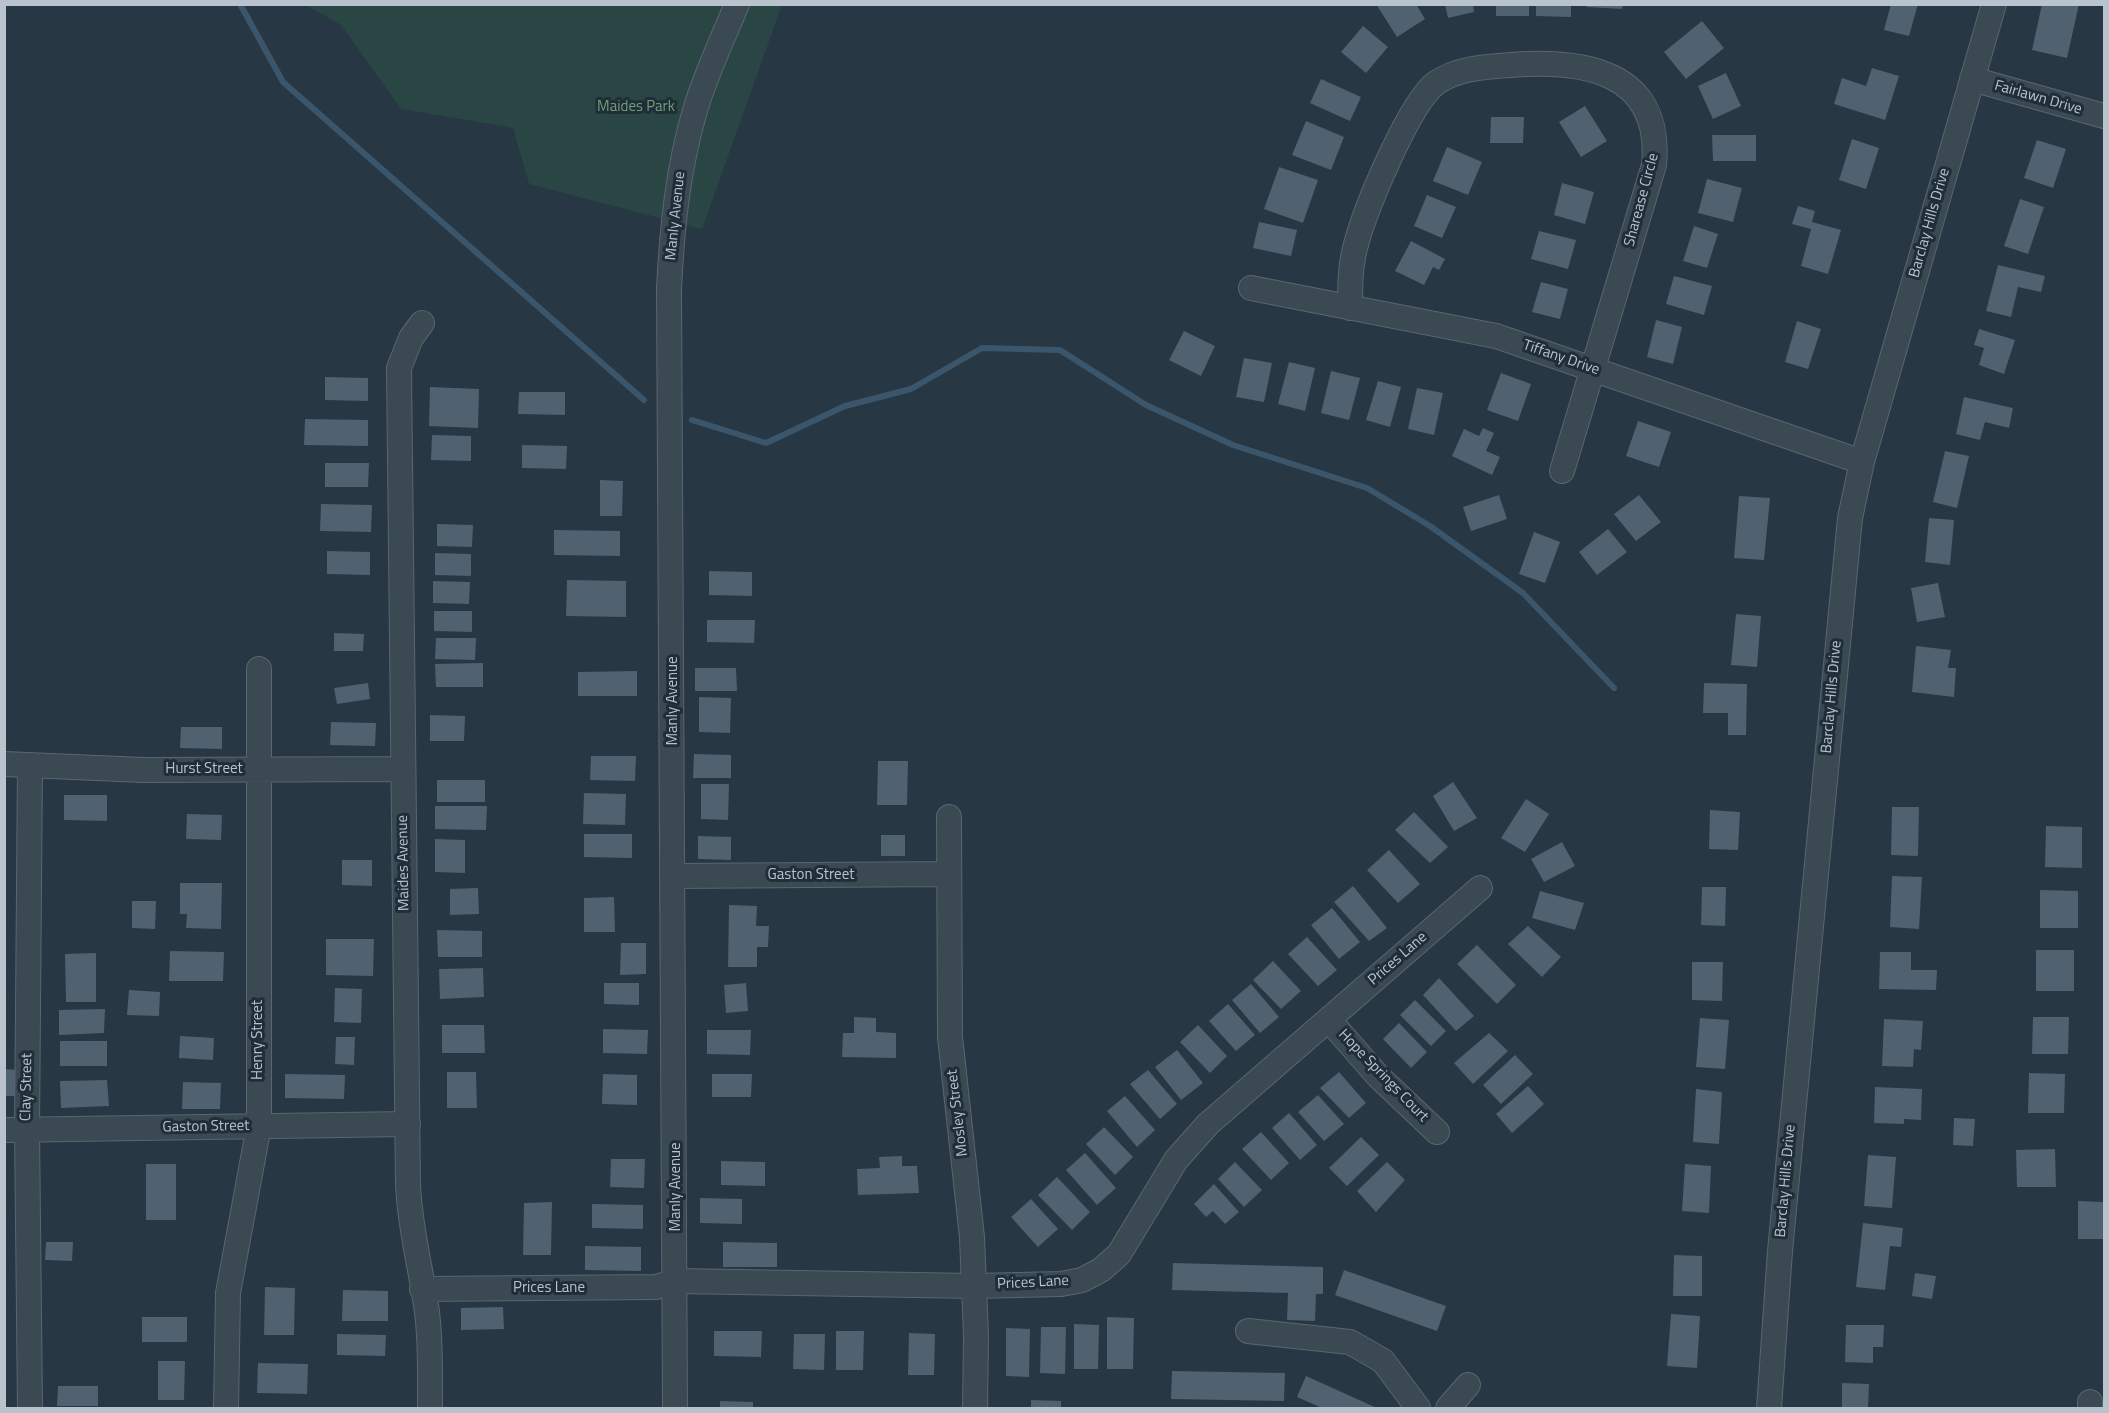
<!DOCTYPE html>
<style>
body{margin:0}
#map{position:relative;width:2109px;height:1413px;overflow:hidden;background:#273744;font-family:"Titillium Web",sans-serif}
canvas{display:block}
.frame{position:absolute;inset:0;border:6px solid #b9c3cd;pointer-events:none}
</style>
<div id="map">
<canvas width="2109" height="1413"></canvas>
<div class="frame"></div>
</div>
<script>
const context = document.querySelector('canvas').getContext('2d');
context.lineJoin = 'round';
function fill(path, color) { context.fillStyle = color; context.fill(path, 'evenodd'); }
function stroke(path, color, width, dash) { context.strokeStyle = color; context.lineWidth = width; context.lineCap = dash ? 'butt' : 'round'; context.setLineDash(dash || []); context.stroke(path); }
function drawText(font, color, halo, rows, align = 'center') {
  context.font = font + ' "Titillium Web",sans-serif'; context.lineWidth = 6; context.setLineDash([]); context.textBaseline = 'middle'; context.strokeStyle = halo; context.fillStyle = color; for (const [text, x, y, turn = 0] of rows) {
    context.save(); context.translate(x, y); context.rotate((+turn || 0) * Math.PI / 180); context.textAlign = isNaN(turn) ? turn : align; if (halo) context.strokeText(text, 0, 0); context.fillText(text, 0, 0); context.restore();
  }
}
fill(new Path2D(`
 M306,5h476l-80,224 -173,-45 -16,-56 -112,-19 -60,-84z`), '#294544');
stroke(new Path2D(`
 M240,4l43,78 361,318
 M692,420l74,23 79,-37 66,-17 71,-41 78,2 86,55 87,40 134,43 63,38 93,67 91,95`), '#3b566b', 6);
fill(new Path2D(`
 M1376,4h40l9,15 -28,18z
 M1445,4h28l1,8 -26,6z
 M1496,4h33v12h-33z
 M1536,4h35v13l-35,-1z
 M1587,4h36l-1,5 -36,-2z
 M1891,4h27l-9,32 -25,-6z
 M2042,4h37l-12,54 -35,-8z
 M1702,21l22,27 -38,31 -22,-27z
 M1363,26l25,21 -22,26 -25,-21z
 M1872,68l27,8 -14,44 -51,-16 8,-26 24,8z
 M1726,73l15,33 -28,13 -15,-33z
 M1321,79l40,18 -11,24 -40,-18z
 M1585,106l22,35 -26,16 -22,-35z
 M1491,117h33l-1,26h-33z
 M1306,121l38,16 -13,33 -39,-15z
 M1712,135h44v26h-43z
 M1852,139l27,9 -13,41 -27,-9z
 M2037,140l29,9 -13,39 -29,-10z
 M1447,147l35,15 -14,33 -35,-14z
 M1279,167l39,13 -15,43 -39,-14z
 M1707,179l35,9 -9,34 -35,-9z
 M1562,183l32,9 -9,32 -31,-9z
 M1427,195l29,12 -14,31 -28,-12z
 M2020,199l24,8 -16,47 -24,-8z
 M1798,206l17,5 -3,11 29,8 -13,44 -27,-8 10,-37 -19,-5z
 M1259,222l38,8 -6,26 -38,-8z
 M1694,226l24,8 -11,34 -24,-7z
 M1539,231l37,9 -8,29 -37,-10z
 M1411,241l34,18 -6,11 -6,-3 -9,18 -29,-14z
 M1998,265l47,11 -4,16 -23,-5 -7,30 -25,-6z
 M1674,276l38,10 -8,29 -38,-11z
 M1541,282l27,7 -8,30 -28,-7z
 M1656,320l26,7 -9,37 -26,-7z
 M1797,321l24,8 -13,40 -23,-7z
 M1979,329l36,11 -11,34 -25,-9 5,-17 -10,-3z
 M1184,331l31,15 -14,30 -32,-16z
 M1244,358l28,5 -8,39 -28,-5z
 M1289,362l26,6 -10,43 -27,-7z
 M1331,371l29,7 -11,42 -28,-7z
 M1501,373l30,11 -13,37 -31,-11z
 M325,377l43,1v23l-43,-1z
 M1378,381l23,6 -11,40 -24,-7z
 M430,387l49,2 -1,39 -49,-2z
 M1417,388l26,5 -9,42 -26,-6z
 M519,392h46v23l-47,-1z
 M1964,397l49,11 -4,20 -24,-6 -5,18 -24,-6z
 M305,419l63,1v26l-64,-1z
 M1638,421l33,11 -12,35 -33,-11z
 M1483,428l11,5 -8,18 14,6 -8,18 -40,-19 12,-27 15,7z
 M432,435l39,1v25l-40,-1z
 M522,445l45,1 -1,23 -44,-1z
 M1945,451l24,5 -12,52 -24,-6z
 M325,463h44l-1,24h-43z
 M600,480l23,1 -1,35h-22z
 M1499,495l8,24 -36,12 -8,-24z
 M1639,495l22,27 -25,19 -22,-27z
 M1739,496l31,2 -6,62 -30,-2z
 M321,504l51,1 -1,27 -51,-1z
 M1929,518l25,2 -4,45 -25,-3z
 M437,524l36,1 -1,22 -35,-1z
 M1608,529l19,23 -30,23 -18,-23z
 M554,530l66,1v25l-66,-1z
 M1534,532l26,10 -15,41 -26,-9z
 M327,551l43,1v23l-43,-1z
 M435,553l36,1v22l-36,-1z
 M709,571l43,1v24l-43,-1z
 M567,580l59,1v36l-60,-1z
 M433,581l37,1 -1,22 -36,-1z
 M1938,583l7,34 -28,5 -6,-34z
 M434,611h38v21l-38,-1z
 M1736,614l25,2 -4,51 -26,-2z
 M707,620h48l-1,23 -47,-1z
 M334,633l30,1 -1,17h-29z
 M436,638h40l-1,22 -40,-1z
 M1916,646l35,4 -3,18h8l-2,29 -42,-5z
 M483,663v24h-47l-1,-23z
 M695,668h41l1,23h-42z
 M637,671v25h-59v-24z
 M368,683l2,16 -33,5 -3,-16z
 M1704,683l43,1 -1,51h-18v-22h-25z
 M699,697l32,1 -1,35 -31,-1z
 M430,715l35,1 -1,25h-34z
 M331,722l45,1 -1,23 -45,-1z
 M181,727h41v22l-42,-1z
 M694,754l37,1v23h-38z
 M591,756h45l-1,25 -45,-1z
 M878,761h30l-1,44h-30z
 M437,780h48v22h-48z
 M1453,782l24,36 -23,13 -21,-35z
 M701,784h28l-1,36 -27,-1z
 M584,793l42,1 -1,31 -42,-1z
 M64,795h43v26l-43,-1z
 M1526,799l23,15 -24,38 -24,-14z
 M435,806h52l-1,24 -51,-1z
 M1892,807h27l-1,49 -27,-1z
 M1710,810l30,2 -2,38 -29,-1z
 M1414,812l34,35 -18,16 -35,-33z
 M187,814l35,1 -1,25 -35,-1z
 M2046,826l36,1v41l-37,-1z
 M584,834h48v24l-48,-1z
 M881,835h24v21h-24z
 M698,836l33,1v23l-33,-1z
 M435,839l30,1v33l-30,-1z
 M1562,842l13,24 -31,16 -13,-23z
 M1389,850l31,34 -22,19 -31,-33z
 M342,860h30v26l-30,-1z
 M1892,876l30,1 -3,52 -29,-2z
 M180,883h42l-1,46 -35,-1 1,-14h-7z
 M1353,886l34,42 -18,13 -35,-39z
 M1702,887h24l-1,39 -24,-1z
 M478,888l1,26 -29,1v-26z
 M2040,890l38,1v37h-38z
 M1540,891l44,12 -9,27 -43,-12z
 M614,897l1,35h-31v-34z
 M132,901h24l-1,28 -23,-1z
 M729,905l28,1 -1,20h13l-1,21h-11v20h-29z
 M1332,908l28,34 -21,17 -28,-34z
 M1528,926l33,31 -19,20 -34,-33z
 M437,930l45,1v26h-44z
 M1307,937l30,33 -19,16 -30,-32z
 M326,939h48l-1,37 -47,-1z
 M621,943h25v31l-26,1z
 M1477,945l39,40 -19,19 -40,-40z
 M2036,950h38v41h-38z
 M170,951l54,1 -1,29h-54z
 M1880,952h31v18h26l-1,20 -57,-1z
 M96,953v49h-30l-1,-48z
 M1273,961l28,30 -20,18 -28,-29z
 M1692,962h31l-1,39 -30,-1z
 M483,968l1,29 -44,2 -1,-30z
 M1439,978l35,38 -18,15 -33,-36z
 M604,983h35v22l-35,-1z
 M746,983l2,28 -22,2 -2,-28z
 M1251,984l28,33 -19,16 -28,-33z
 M335,988l27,1 -1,34 -27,-1z
 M129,990l31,2 -1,24 -32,-1z
 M1415,1000l31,31 -15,15 -31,-31z
 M1228,1004l27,31 -19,16 -27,-30z
 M105,1009l-1,24 -45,2v-25z
 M854,1017l22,1v14l20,1v25l-54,-1 1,-24h11z
 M2033,1017h36l-1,37h-36z
 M1700,1018l29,2 -4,49 -29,-2z
 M1884,1019l39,2 -2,29 -7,-1 -1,18 -31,-1z
 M1399,1023l28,29 -16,16 -28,-29z
 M442,1025h42l1,28h-43z
 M1198,1025l29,31 -17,17 -30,-31z
 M603,1029l45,1 -1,24 -44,-1z
 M707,1030h44l-1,25 -43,-1z
 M1489,1033l19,18 -35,33 -19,-21z
 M180,1036l34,2 -1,22 -34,-2z
 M336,1037h19l-1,28 -19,-1z
 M60,1041h47v25h-47z
 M1177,1050l26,33 -22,17 -26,-33z
 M1515,1055l18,19 -32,30 -18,-19z
 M4,1069l15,1v26h-15z
 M1148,1070l29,34 -17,15 -30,-35z
 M447,1072h29l1,36h-30z
 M1339,1072l27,31 -17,15 -29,-30z
 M2029,1073l36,1 -1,39h-36z
 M285,1074l60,1 -1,24 -59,-1z
 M603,1074l34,1v30l-35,-1z
 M712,1074h40l-1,23h-39z
 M107,1080l2,26 -48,2 -1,-27z
 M183,1082l38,1 -1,26h-38z
 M1528,1086l16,18 -32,29 -16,-19z
 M1875,1087l47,2 -1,31 -17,-1v5l-30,-1z
 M1696,1089l26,3 -3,52 -26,-2z
 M1318,1095l26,29 -20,17 -26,-29z
 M1125,1096l30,34 -18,17 -30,-36z
 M1289,1113l28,32 -17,15 -28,-32z
 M1954,1118l21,1 -2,27 -20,-1z
 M1104,1127l29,30 -18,18 -29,-31z
 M1261,1132l28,31 -18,17 -29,-31z
 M1361,1137l18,18 -32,31 -18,-18z
 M2055,1149l1,38h-39l-1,-37z
 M1085,1153l31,35 -19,17 -31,-35z
 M1868,1155l28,2 -4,51 -28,-2z
 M902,1156v10h15l2,27 -61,2 -1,-26 23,-1 -1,-11z
 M611,1159h34l-1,29 -34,-1z
 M721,1161l44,1v24l-44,-1z
 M1235,1162l27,28 -18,17 -26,-28z
 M1387,1162l18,18 -29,32 -19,-21z
 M146,1164h30v56h-30z
 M1685,1164l26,2 -2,47 -27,-2z
 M1057,1177l33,35 -18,18 -34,-35z
 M1214,1184l25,28 -14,12 -12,-13 -7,6 -12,-13z
 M700,1198l42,1v25l-42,-1z
 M1031,1199l27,30 -20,18 -27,-30z
 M2078,1201l26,1v37h-26z
 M552,1202l-1,53h-28l1,-52z
 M592,1204l51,1v24l-51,-1z
 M1863,1223l40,5 -2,19 -11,-1 -5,44 -29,-3z
 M46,1242h27l-1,19 -27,-1z
 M723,1242l54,1v24h-54z
 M585,1246l56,1v24l-56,-1z
 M1674,1255l28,1v40h-29z
 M1173,1263l150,4v27h-7l-1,27 -28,-1 1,-27 -116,-3z
 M1344,1270l102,36 -9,25 -102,-36z
 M1915,1273l21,3 -4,23 -20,-3z
 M265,1287l30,1 -1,47h-30z
 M343,1290l45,1v30h-46z
 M503,1307l1,22 -43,1v-22z
 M1671,1314l29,2 -3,52 -30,-2z
 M142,1317h45v25h-45z
 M1107,1317l27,1 -1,51h-26z
 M1074,1324l25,1 -1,44h-24z
 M1846,1325h38l-1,22h-10v16l-28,-1z
 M1041,1327h25l-1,47 -25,-1z
 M1006,1328l24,1 -1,48 -23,-1z
 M714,1331h48l-1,26 -47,-1z
 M836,1331h28l-1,39h-27z
 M909,1333l26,1 -1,41h-26z
 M337,1334l49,1 -1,21 -48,-1z
 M794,1334h31l-1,36 -31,-1z
 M158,1361h27l-1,39h-26z
 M258,1363l50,1 -1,30 -50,-1z
 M1172,1371l113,2 -1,28 -113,-2z
 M1306,1376l71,32h-55l-25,-11z
 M1842,1383l27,1 -1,24h-26z
 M58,1386h40v20h-41z
 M1031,1400l30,1v7h-30z
 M720,1401l33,1v6h-33z`), '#50616f');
const minor = new Path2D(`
 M1972,79l132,37
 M1251,288l245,48 366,126
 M1350,308c0,-22 0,-45 7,-67 9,-34 53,-139 79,-158 22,-15 48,-16 74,-18 73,-6 153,6 144,100l-92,306
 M422,323l-11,15 -12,30 9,817c2,45 13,83 19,127 4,32 3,64 3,96
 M4,764l139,6 260,-1
 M949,817l1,220 22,200 4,99 -1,72
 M674,876l274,-2
 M1329,1020l49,56 59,56
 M4,1130l404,-6
 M422,1289l234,-2 21,-6 298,5 86,-2 21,-4 19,-10 18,-16 57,-94 32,-36 272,-236
 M1248,1331l102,11 33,19 35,47
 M30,1408l-3,-278 3,-365
 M226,1408l2,-115 31,-167v-457
 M675,1408l-6,-1119c3,-62 9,-122 27,-182 11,-35 27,-69 41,-103
 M1448,1408l20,-23
 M1769,1408l11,-157 70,-733 12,-56 132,-458
 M2090,1408v-6`);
stroke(minor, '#5a6671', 26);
stroke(minor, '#3b4953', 24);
drawText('15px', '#b9c3cd', '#202e39', [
 ["Fairlawn Drive",2038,98,16],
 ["Sharease Circle",1642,200,-75],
 ["Manly Avenue",676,216,-84],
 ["Barclay Hills Drive",1930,223,-74],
 ["Tiffany Drive",1561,358,19],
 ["Barclay Hills Drive",1832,697,-85],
 ["Manly Avenue",673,701,-90],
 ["Hurst Street",204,769],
 ["Maides Avenue",404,863,-91],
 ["Gaston Street",811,875],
 ["Prices Lane",1398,959,-41],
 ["Henry Street",258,1040,-90],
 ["Hope Springs Court",1383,1076,46],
 ["Clay Street",27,1087,-89],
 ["Mosley Street",958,1113,-97],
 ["Gaston Street",206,1127,-1],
 ["Barclay Hills Drive",1786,1181,-85],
 ["Manly Avenue",676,1187,-90],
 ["Prices Lane",1033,1283,-3],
 ["Prices Lane",549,1288]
]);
drawText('15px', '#709e74', '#202e39', [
 ["Maides Park",636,107]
]);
</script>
